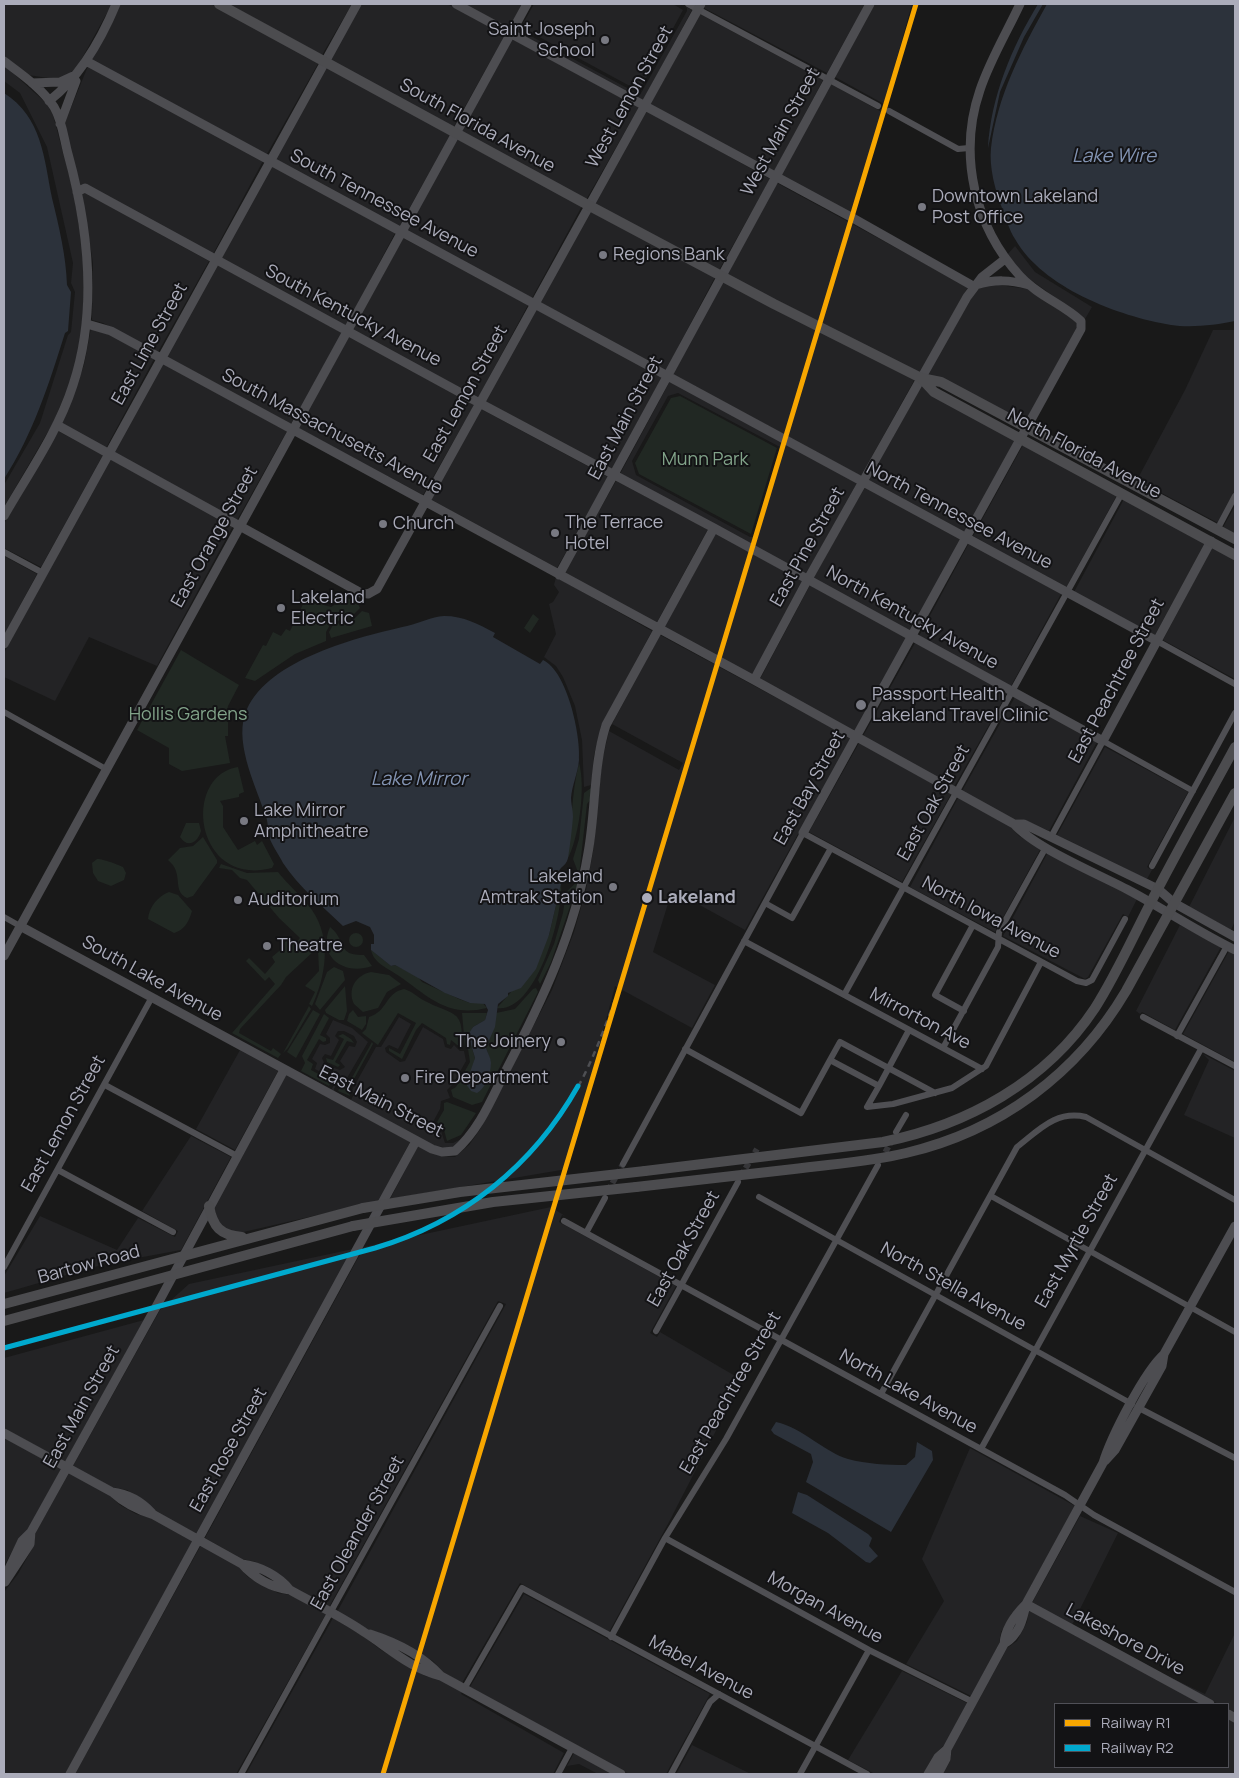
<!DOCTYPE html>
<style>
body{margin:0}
#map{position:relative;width:1239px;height:1778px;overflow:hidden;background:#191919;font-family:Manrope,sans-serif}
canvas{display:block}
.frame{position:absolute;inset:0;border:5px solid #abacba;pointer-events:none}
.legend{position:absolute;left:1054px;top:1703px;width:175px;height:65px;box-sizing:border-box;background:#131315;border:1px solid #505057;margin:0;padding:6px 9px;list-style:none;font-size:15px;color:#abacba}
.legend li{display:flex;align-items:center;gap:10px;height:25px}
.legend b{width:25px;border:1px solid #505057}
</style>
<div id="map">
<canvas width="1239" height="1778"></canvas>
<div class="frame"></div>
<ul class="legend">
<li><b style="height:6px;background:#f7a600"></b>Railway R1</li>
<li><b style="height:6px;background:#00a9ce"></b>Railway R2</li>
</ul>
</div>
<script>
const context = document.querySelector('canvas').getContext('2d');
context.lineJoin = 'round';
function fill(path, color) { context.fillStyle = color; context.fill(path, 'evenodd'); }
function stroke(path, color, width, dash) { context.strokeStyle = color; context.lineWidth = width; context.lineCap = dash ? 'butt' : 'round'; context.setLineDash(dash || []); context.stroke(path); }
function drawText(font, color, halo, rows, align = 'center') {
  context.font = font + ' Manrope,sans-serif'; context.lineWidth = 4; context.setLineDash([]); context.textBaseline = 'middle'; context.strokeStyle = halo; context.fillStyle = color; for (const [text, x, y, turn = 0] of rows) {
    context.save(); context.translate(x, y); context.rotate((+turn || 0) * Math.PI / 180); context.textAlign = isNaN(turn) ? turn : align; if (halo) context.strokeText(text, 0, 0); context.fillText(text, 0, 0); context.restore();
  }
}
fill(new Path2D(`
 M4,4h108l-36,65 -13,9h-15l-20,-3 -24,-19z
 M121,4h90l108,58 -52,92 -176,-94z
 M229,4h123l-30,51z
 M362,4h85l58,31 -52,93 -123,-68z
 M464,4h58l-13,24z
 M534,4h139l10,6 -44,81 -118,-64z
 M680,4l12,6 -49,91 -127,-69 2,-3 122,66 47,-84v-3z
 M706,4h159l-38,69 -123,-65z
 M875,4h37l-28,100 -49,-27z
 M700,14l123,66 -49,92 -124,-67z
 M512,39l127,68 -53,93 -125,-68z
 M4,65l42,38 7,12 20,75 12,73 -2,60 -7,39 -7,23 -16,38 -49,84v-22l36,-62 28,-88 3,-3 4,-40 -4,-9 2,-20 -26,-116 -27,-54 -16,-12z
 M88,66l175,95 -50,93 -133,-68 -16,-61z
 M326,66l124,69 -51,92 -124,-68z
 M831,84l49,27 3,-5 -30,108 -72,-38z
 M647,111l123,68 -51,91 -126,-66z
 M457,139l125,67 -50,92 -125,-67z
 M271,165l124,68 -49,93 -125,-67z
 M777,183l191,104 -49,86 -192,-98z
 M85,193l124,68 -51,91 -55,-29 -11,-3 1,-57 -11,-68z
 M590,211l125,66 -49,93 -126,-68z
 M403,238l125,67 -50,93 -125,-68z
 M1015,246l20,26 57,35 -7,12 -61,-44 -17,-20z
 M217,265l125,68 -51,91 -125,-68z
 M723,281l192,98 -54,97 -188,-102z
 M992,284l36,5 49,33v5l-52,96 -98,-48 49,-85z
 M536,309l126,68 -50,93 -127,-68z
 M91,328l9,2 54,29 -48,89 -44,-24 22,-59z
 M1213,330h22v166l-15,28 -83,-44 48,-90z
 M349,337l125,68 -51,90 -125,-67z
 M162,363l125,68 -50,89 -123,-68z
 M670,381l187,102 -51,91 -186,-100zM678,393l102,54 -26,90h-4l-114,-62 -4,-14 36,-65z
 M922,385l93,56 -50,91 -96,-52z
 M481,409l127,68 -51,91 -127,-69z
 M58,431l45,24 -62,112 -37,-19v-24z
 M1023,445l94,50 -51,93 -93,-52z
 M110,459l123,67 -76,140 -68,-29 -34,64 -51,-24v-24z
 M616,481l92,48 -52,95 -92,-51z
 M865,487l97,52 -51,93 -98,-54z
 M1124,499l81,44 -50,92 -81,-43z
 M1235,506v29l-13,-6z
 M716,533l86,48 -50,94 -88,-47z
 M969,543l92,51 -50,92 -92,-50z
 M1212,547l23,12v120l-72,-39z
 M4,556l33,18 -33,61z
 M556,577l96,54 -51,95 -7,29 -3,30 -7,2 -2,-47 -7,-34 -12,-29 -7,-11 -12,-9 12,-23 -7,-30 4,-2 6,-10 -5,-7z
 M810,585l97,53 -52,94 -95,-53z
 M660,635l191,103 -106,192 -69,-38 -5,2 -18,58 62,33 -23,43 -77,-42 -48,183 -177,30 28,-53 23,10 14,1 14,-12 10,-14 73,-141 22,-58 12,-42 7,-38 9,-91 7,-30 70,39 4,-7 -71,-39z
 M915,643l92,50 -53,94 -91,-51z
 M1015,697l82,45 -48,89 -24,-11 -12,-1 -51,-28z
 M859,743l92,51 -49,88 -93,-50z
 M1105,747l83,45 -41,75 5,3 -5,9 -90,-44z
 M958,798l52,28 9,10 22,12 -46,84 -85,-45z
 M1235,817v104l-4,9 -42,-23z
 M1048,852l89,47 -9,18 -5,-3 -35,63 -3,2 -82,-43z
 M1180,925l41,22 -46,83 -33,-18 -2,2 -4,-3z
 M1229,951l6,3v108l-52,-28z
 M399,1017l12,7 -13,25 -9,-4 -4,3 1,4 14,10 5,-1 18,-34 20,12 2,8 6,2 3,-4 6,6h4l2,10 -13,23 -6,6 3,8 -9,3 -1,8 -7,13 8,9 4,12h8l10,-5 -10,10 -20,-2 -82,-46 3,-6 -2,-4 24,-43h5z
 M333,1020l19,8 16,14 -21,36 -4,-1 -4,2 -5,10 1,3 -4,-2 6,-10v-6l-6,-4 -5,5 -11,-6 2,-6 -5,-4 8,-15 5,1 5,-2v-5l-4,-4zM338,1031h6l10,5 3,6 -2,5 -6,-1 -9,15 5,6 -5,3 -15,-5 -3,-7 3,-4 6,2 8,-16 -4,-4z
 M240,1050l38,21 -43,79 -39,-21z
 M1203,1054l32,17v67l-51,-23 25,-55z
 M286,1075l124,67 -31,59 -140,32 -19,-6 -6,-20z
 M191,1136l40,21 -50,93 -76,14 -101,29v-17l36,-60 77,34 21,-32 37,19 3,-6 -36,-20z
 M551,1207l14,9 -3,-1 -3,7 117,64 -26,47 7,4 3,-5 82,48 -73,142 -60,110 -89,-49 -58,100 -19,-11 -10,-11 -16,-9 -29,-16 -21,-7 -30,-17 169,-308 -8,-3 -169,306 -35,-19 -10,-10 -28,-16 -14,-3 -37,-21 159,-291z
 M353,1249l-156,285 -41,-22 -12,-12 -17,-10 -16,-3 -38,-21 87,-156 29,-26z
 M144,1320l-79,142 -61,-34v-70z
 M4,1437l57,32 -32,59 -10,11 -15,27z
 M970,1448l105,58 -51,93 -12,14 -11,19 -2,12 -28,52 -65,-32 38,-63 -22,-42z
 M69,1473l39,21 12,11 16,9 16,4 41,23 -128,233h-61v-182l14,-18 15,-27 3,-15z
 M1080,1516l38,17 -46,92 -40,-22z
 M201,1545l37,21 10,11 11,6 19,10 13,2 35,19 -90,160h-161z
 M524,1594l186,100 -44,80h-37l-159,-87z
 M1029,1610l173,94h-147v63h173v-49l7,5v51h-292l7,-13 2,-12 55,-101 10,-7 10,-19z
 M333,1618l30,18 18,14 44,26 14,3 23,13 -1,2 103,59 -11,21h-307z
 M1235,1633v81l-7,-4v-6h-10l-61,-33 48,23z
 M902,1671l65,32 -22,41 -11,11 -11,19h-48l-27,-14z
 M692,1745l59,29h-75z
 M574,1753l39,21h-15l-19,-10 -12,2z`), '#232325');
fill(new Path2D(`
 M680,396l97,52 -26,86 -112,-60 -4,-11 36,-65z
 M315,596l9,9 7,2 8,-5 5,-6 14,8 2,4 -9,9 -20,6 -5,9v9l-31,13 -40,27 -10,-3 18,-33 3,1 7,-14 8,4 5,-7 4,2 14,-29 6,3z
 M362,611l7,2 3,13 -41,12 -2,-6 4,-7 21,-6z
 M533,614l6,5 -9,14 -6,-5z
 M181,650l58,35 -11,21 -3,15 3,1v14h-3l5,27 -48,8 -13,-7v-16l-32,-18z
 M579,763c7,23 0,76 -12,97 5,-33 4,-65 12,-97z
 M238,767l6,25 -5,2v3l-19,4 3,5v21l15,23 17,-9 2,4 5,-4 12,23 -2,4c-77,20 -91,-92 -34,-101z
 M591,788v11l-4,5 -8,71 -6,-16 6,-20 5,-46z
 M186,823h13l2,8c-3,11 -13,18 -21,6z
 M203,837l14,23v3l-24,33 -6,2c-16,-8 -2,-24 -19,-38l12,-12 13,-2z
 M97,859c3,-1 23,6 26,8l3,6 -2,7 -13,6 -13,-5 -5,-8 -1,-10z
 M221,864l26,9 31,-1c10,13 24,24 34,38 20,29 14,66 0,96l-3,-2 6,-12 -10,-6 14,-15 -1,-21h-3l-29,27 -5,8 -41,44 -1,4 32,18 2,-3 8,6 -3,4 -46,-25 43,-49 -6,-7 -4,4 -19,-20 3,-3 16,16 10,-12 -3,-5 13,-11 -1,-3 6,-5 6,5 4,-5 -21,-20 -32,-38 -7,-2 -8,-8 -13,-2z
 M579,880l-28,82 -11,22 -2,-4 16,-36 9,-31 3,-21z
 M561,884c3,29 -25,130 -64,124l14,-16 38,-57z
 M169,892l9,3 14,16c-3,10 -7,19 -18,22l-26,-14c1,-12 10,-23 21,-27z
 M330,927c17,13 6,29 34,28l8,11c-28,10 -55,-9 -42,-39z
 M349 940a7 7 0 1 1 14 0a7 7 0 1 1-14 0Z
 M371,950l20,16 4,-1 23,12 4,5 37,17 11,4 12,-1 5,6c-40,10 -59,-12 -88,-32 -11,-8 -25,-12 -28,-26z
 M334,967l9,4 2,9 -25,30 -5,-6 12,-32z
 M371,972l18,3 12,9 -14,8 -9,16 -15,4 -9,-8c-7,-15 2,-29 17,-32z
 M345,986l2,25 -3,9h-5l-13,-7 -1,-3z
 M536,988l2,4 -56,110 -10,3 -19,-8 -2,-7 5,-3 14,-25 -2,-13 -3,-2 -3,-34h25l-2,7 -12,7 -4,12 6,19 -1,8 -7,12 22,-5 2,-10 -5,-16 10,-34 19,-4 18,-20z
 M404,989c8,2 13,8 21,12 28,15 40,7 36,47l-10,-8 -1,5 -3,-1 -1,-6 -24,-15 -6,7 -14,29 -13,-8v-3l11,6 16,-31 -18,-10 -20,32 -16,-12 4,-4 3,-12c19,-6 16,-24 35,-28z
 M309,1006l2,3 -23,39 -5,5z
 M313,1010l7,4 -24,44 -9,-6z
 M353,1010l5,7 8,-1v8l-4,6 -15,-9 2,-7z
 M324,1014l5,4 -9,17 6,3v3l-3,1 -4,-3 -12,21 6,4 -2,6 17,9 3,-5 3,2 -5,10 -28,-15 4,-8 -3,-7z
 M343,1034l8,5 3,4 -7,-2 -12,21 5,3 -2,2 -11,-5 -1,-4 7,2 11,-21 -6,-3z
 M372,1042l1,2 -25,46 2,6 -12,-5 5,-11 6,3z
 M447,1102l29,11 -15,22 -14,6 -3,-11 -7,-8 7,-12v-7z`), '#212823');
fill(new Path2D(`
 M1038,4h5l-19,33 -24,55 -12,56c3,-52 24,-101 50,-144z
 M1047,4h188v317c-19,4 -44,7 -64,4 -53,-9 -128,-37 -156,-86 -6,-9 -9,-21 -13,-31 -7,-18 -13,-41 -11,-60 6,-52 31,-99 56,-144z
 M4,93c38,24 40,65 48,105 7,29 14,57 15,87l4,7 -3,39 -3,2c-16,51 -32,101 -61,146z
 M444,616c20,0 34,8 51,17l-2,4 47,27 3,-4c24,11 38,75 36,100 -1,13 -7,25 -8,38 0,6 2,12 2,19 -1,13 -3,28 -5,41 -3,12 -11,5 -10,25l3,1 -12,51 -13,34 -15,19 -13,5v3l-10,8 -3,23 -9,20c1,5 5,11 5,16 0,10 -5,25 -14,30l-6,-2 -5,-7 9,-26 -7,-23 5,-8 12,-7 3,-10 -3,-6 -15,-1 -25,-10 -50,-28 -4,1 -20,-16v-6h3v-9l-4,-8 -14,-6 -13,5c-21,-20 -44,-39 -60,-63 -4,-8 -12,-19 -14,-27 -1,-7 -1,-17 -5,-25 -10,-29 -31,-72 -17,-102 23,-50 111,-72 160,-83 13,-3 24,-9 37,-10z
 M776,1422c27,6 48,30 72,37 18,5 40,6 58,6l9,-8 2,-15 15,9 1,9 -42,72 -85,-50 7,-20 -2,-8 -37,-20 -3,-4z
 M798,1492l9,3 61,39 4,4 -3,8 9,10 -8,7 -4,-1 -38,-29 -36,-20z`), '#2c323b');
stroke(new Path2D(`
 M881,1160l11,-20
 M741,1176l16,-27
 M608,1191l15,-27`), '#363639', 6, [6, 3]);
stroke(new Path2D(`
 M688,4l190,102
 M889,111l69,38 11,-1
 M1217,530l18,-34
 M4,552l39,21
 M1157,641l78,43
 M4,712l102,57
 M1051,837l52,-96 90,50
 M1152,866l83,-153
 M765,903l27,15 39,-70
 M4,917l16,9
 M744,941l238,128
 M844,995l278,-502
 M964,1011l-29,-16 38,-70
 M1143,1017l92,49
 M1177,1036l50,-90
 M943,1048l55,-101 1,-15 47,-85
 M685,1049l116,64 29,-53 49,26 -12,21 26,-3 59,-16 34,-22 55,-104
 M830,1060l10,-18 95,51
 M105,1085l132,71
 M879,1086l30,-56
 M896,1132l10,-17
 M623,1164l180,-331 274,148 9,2 6,-3 33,-61
 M58,1170l115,62
 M991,1196l244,136
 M759,1197l373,207
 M564,1221l501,274 29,20 141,77
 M586,1233l19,-35
 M4,1267l148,-270
 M656,1331l82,-149
 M881,1394l136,-247c22,-17 39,-37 69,-30l149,83
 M1139,1408l96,50
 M981,1449l220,-400
 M665,1538l204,112 104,52
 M611,1637l54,-99 61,-99 152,-274
 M464,1689l58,-101 345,186
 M241,1774l259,-468
 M558,1774l14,-26
 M671,1774l39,-72 9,-8
 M800,1774l69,-124`), '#4f4f53', 6);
stroke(new Path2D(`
 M456,4l395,213 122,69
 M4,61c17,13 38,27 50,46 8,13 10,32 14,47 21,76 30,156 5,231 -15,47 -45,89 -69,131
 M86,61l1071,580
 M32,83l28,-1 13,-6
 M49,101c31,-24 52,-61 67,-97
 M60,124l16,-43
 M77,192l8,-4 20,11 367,200 242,129 389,213 108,-200
 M976,285c19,-6 34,-5 53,0
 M87,324l24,7 643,349 260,144c22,25 87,51 118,68 35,19 68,41 103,58
 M57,425l304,168 7,1 9,-5 324,-585
 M559,575l311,-571
 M4,644l353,-640
 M754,680l54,-101 159,-282 15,-20 23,-18
 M1014,824h10l134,65 16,14 61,34
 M803,833l278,-504v-8c-18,-17 -43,-25 -61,-45 -46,-50 -62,-122 -40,-186 10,-30 27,-58 40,-86
 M20,926l412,223 10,3 13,-1c24,-21 36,-51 50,-79 37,-71 70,-140 83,-219 8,-43 5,-87 18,-128l108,-197
 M4,956l523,-952
 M4,1433l108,59c13,12 25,18 42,23l88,49c12,14 30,24 48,26
 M1105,1461l10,-11 47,-84 2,-12
 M112,1492c17,2 29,9 40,21
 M242,1564c18,2 37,12 48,26 25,14 51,26 74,42 25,16 47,37 77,44l180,98
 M4,1579l18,-38 9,-9 125,-225 128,-237
 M5,1582l25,-38 1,-12
 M1026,1604l184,100
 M370,1634c25,8 53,22 71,42
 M1004,1644c15,-9 19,-24 22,-40
 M1228,1714l7,4
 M70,1774l346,-633
 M928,1774l10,-17 9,-8 57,-105c1,-16 11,-29 22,-40l77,-141c8,-26 41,-91 61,-109l71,-128
 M938,1774l8,-15 1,-10`), '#4d4d51', 9);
stroke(new Path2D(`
 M219,4l369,201 186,99 147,74 20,4 294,157
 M921,378l13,14 301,163
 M645,1171l238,-29c84,-17 163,-60 212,-134 21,-33 37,-69 55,-104 27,-53 57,-105 85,-157
 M636,1187c52,-6 105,-12 158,-18 37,-5 75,-7 112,-16 94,-22 171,-79 220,-162l109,-198
 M209,1206c4,21 11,29 33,31
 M4,1304l359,-96
 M4,1321l349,-95`), '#4c4c4f', 10);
stroke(new Path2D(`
 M356,1253c95,-23 176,-81 223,-168 17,-31 28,-65 41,-98`), '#4e4f53', 2.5, [6, 5]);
stroke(new Path2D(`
 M363,1208l97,-16 185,-21
 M353,1226l140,-24 143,-15`), '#4c4c4f', 10);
stroke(new Path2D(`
 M383,1774l533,-1770`), '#f7a600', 5);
stroke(new Path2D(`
 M4,1348l371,-100c88,-26 158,-82 203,-162`), '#00a9ce', 5);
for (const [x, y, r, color] of [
 [605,40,5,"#787982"],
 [922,207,5,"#787982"],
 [603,255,5,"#787982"],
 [383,524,5,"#787982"],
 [555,533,5,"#787982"],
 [281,608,5,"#787982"],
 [861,705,6,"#787982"],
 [244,821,5,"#787982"],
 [613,887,5,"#787982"],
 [647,898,6,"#abacba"],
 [238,900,5,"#787982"],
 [267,946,5,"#787982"],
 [561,1042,5,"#787982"],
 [405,1078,5,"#787982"]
]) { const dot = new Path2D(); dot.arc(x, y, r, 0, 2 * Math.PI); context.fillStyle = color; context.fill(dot); stroke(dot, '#131315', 2); }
drawText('18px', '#abacba', '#131315', [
 ["Saint Joseph",595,30,"right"],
 ["School",595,51,"right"],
 ["Downtown Lakeland",932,197],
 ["Post Office",932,218],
 ["Regions Bank",613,255],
 ["The Terrace",565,523],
 ["Hotel",565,544],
 ["Church",393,524],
 ["Lakeland",291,598],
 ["Electric",291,619],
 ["Passport Health",872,695],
 ["Lakeland Travel Clinic",872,716],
 ["Lake Mirror",254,811],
 ["Amphitheatre",254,832],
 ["Lakeland",603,877,"right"],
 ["Amtrak Station",603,898,"right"],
 ["Auditorium",248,900],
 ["Theatre",277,946],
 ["The Joinery",551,1042,"right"],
 ["Fire Department",415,1078]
], 'left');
drawText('18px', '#abacba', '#131315', [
 ["West Lemon Street",630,97,-61],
 ["South Florida Avenue",477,126,29],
 ["West Main Street",781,132,-61],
 ["South Tennessee Avenue",384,204,28],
 ["South Kentucky Avenue",353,316,28],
 ["East Lime Street",150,344,-61],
 ["East Lemon Street",466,394,-61],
 ["East Main Street",626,418,-62],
 ["South Massachusetts Avenue",332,432,28],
 ["North Florida Avenue",1084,454,28],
 ["North Tennessee Avenue",959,516,28],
 ["East Orange Street",215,537,-61],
 ["East Pine Street",808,547,-61],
 ["North Kentucky Avenue",912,618,29],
 ["East Peachtree Street",1117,681,-62],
 ["East Bay Street",810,788,-61],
 ["East Oak Street",934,803,-61],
 ["North Iowa Avenue",991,918,28],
 ["South Lake Avenue",152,979,29],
 ["Mirrorton Ave",920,1019,28],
 ["East Main Street",381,1102,27],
 ["East Lemon Street",64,1124,-61],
 ["East Myrtle Street",1077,1241,-61],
 ["East Oak Street",684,1249,-61],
 ["Bartow Road",89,1265,-15],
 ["North Stella Avenue",953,1287,29],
 ["North Lake Avenue",908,1392,29],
 ["East Peachtree Street",731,1393,-60],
 ["East Main Street",82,1407,-61],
 ["East Rose Street",229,1450,-61],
 ["East Oleander Street",358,1533,-61],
 ["Morgan Avenue",825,1608,29],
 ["Lakeshore Drive",1125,1640,28],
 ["Mabel Avenue",701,1668,28]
]);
drawText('18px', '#82a48a', '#131315', [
 ["Munn Park",705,460],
 ["Hollis Gardens",188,715]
]);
drawText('bold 18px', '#abacba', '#131315', [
 ["Lakeland",658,898]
], 'left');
drawText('italic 19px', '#8394b3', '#131315', [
 ["Lake Wire",1114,157],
 ["Lake Mirror",419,780]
]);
</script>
